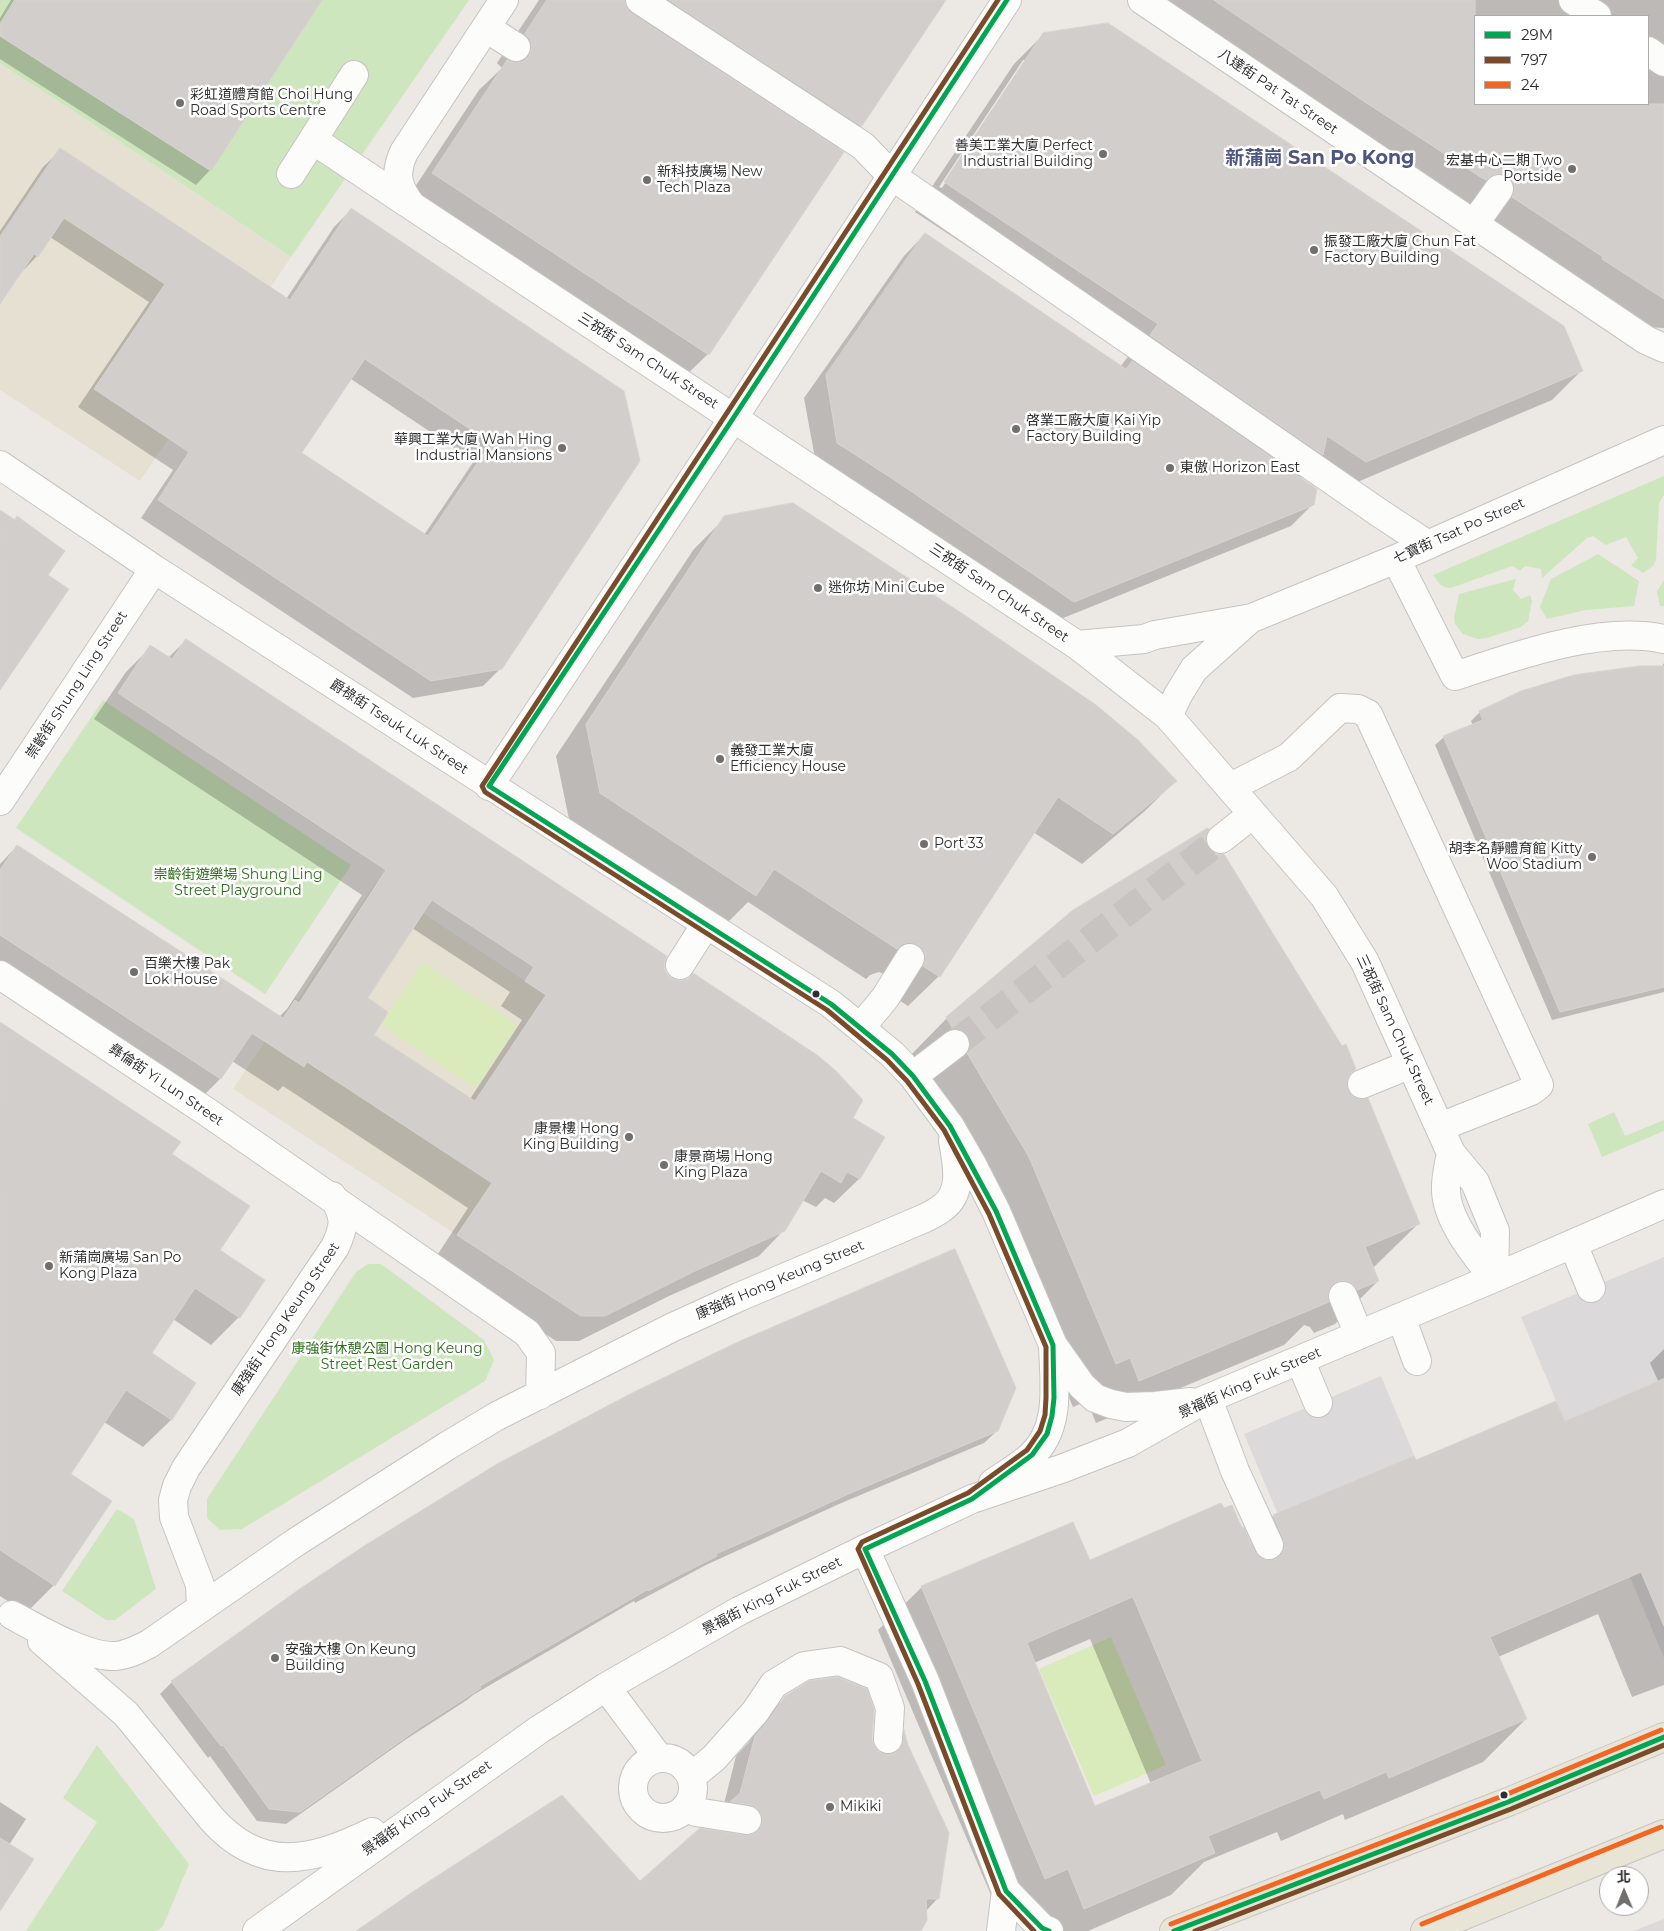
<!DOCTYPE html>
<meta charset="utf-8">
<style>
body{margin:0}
#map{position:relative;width:1664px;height:1931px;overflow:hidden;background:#ece8e4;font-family:Montserrat,"Noto Sans TC",sans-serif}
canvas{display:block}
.legend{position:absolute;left:1474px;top:15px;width:175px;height:90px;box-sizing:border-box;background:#fff;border:1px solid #ababab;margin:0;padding:6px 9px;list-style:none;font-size:15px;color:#2e2e2e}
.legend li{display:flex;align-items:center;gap:10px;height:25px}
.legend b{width:25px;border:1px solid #ababab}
.north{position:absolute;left:1599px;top:1866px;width:50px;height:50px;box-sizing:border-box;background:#fff;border:1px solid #ababab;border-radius:50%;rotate:359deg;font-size:14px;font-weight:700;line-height:20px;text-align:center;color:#2e2e2e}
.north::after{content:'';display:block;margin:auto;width:18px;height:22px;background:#706f6e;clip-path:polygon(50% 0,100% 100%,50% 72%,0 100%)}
</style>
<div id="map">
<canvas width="1664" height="1931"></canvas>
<ul class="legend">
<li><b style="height:6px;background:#00a651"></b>29M</li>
<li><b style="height:6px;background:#7a4b2a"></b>797</li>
<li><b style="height:6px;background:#f26522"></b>24</li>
</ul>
<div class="north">北</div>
</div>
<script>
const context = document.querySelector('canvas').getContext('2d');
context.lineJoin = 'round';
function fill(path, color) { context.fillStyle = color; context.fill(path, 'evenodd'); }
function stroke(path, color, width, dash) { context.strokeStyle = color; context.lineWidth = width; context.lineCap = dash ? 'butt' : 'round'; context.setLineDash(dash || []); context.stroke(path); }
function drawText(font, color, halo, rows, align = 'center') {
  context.font = font + ' Montserrat,"Noto Sans TC",sans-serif'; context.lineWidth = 5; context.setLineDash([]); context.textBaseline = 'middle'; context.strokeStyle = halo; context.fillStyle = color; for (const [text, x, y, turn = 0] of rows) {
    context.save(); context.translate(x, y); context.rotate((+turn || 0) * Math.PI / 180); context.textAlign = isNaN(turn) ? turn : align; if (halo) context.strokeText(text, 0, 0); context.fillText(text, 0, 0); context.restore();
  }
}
fill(new Path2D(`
 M1664,1257v401l-143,-341z
 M1381,1376l109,261 37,82 -138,59 -145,-344z
 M1664,1919v12h-31z`), '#dcd9db');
fill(new Path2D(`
 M0,64l75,48 216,145 -151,224 -140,-91z
 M376,882l219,145 -138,208 -224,-146 62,-92 3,2z`), '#e6e0d3');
fill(new Path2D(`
 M0,0h469l-178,257 -216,-145 -75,-48z
 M1664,476v19l-5,8 -3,57 -3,6 -10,7 -12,-8 7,-7 -12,-21 -20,8 -13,-9 -6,2 -45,40 -1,-9 -16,-3 -5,5 -8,-5 -61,22c-10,0 -13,-6 -18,-13z
 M1598,554l41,27 -5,25 -48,4 -39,9 -7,-12 11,-28z
 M1516,579l-3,11 8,9 9,-4 2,6 -4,20 -7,6 -34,11 -9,1 -15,-5 -8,-10 -1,-6 5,-24z
 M1664,581v25h-4l-3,-15z
 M103,700l248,165 -86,129 -249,-166z
 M1614,1112l11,24 39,-16v11l-62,26 -14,-33z
 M368,1264h13l103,76 10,20 -9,21 -243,148 -22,1 -13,-12v-19l149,-227z
 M117,1509l17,10 22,70 -41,31h-9l-44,-29z
 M97,1745l92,119 -26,62 -6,5h-131l71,-109 -34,-24z`), '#cee6be');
fill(new Path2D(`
 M422,962l96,63 -42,63 -95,-63z
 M1111,1637l55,128 -72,31 -55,-127z`), '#d9eabb');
fill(new Path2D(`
 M11,0h309l-110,170 -14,15 -196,-126v-41z
 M539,0h406l-84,126 -24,23 6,4 -135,201 -29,28 -274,-180 74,-112 23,-22 -5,-5z
 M1138,0h526v328l-40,-2 -157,-121zM1475,16h173v88h-173z
 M1044,34l537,337 -29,29 -216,91 -30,-20 -7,7 14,26 -22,22 -240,97 -235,-159 -12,-66 100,-142 21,-22 195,133 10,-13 -215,-142 99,-148zM1023,60h3l-84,128 -3,-1z
 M61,150l225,149 48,-72 17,-17 272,182 -122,276 -18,18 -70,12 -272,-180 32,-48 -95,-63 71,-105 -99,-65 -13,19 -17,18 -20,28v-71l43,-64zM351,379l123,82 -50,74 -123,-82z
 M725,518l450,263 -30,30 -63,53 -49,-32 -94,144 -31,30 -14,-9 -7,-22 -8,-3 -9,3 -4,4 -118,-77 -23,23 -155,-101 -14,-68 138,-207z
 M186,640l477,325 2,8 6,6 180,139 33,20 -25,41 -25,24 -9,-5 -9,9 -14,-7 -18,30 -25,26 -90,40 -90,45h-23l-122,-81 34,-52 -185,-122 -5,5 -46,-30 -12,18 -24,24 -196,-127v-112l17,-18 262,171 8,-8 75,-114 -268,-176 32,-47 25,-25 17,11zM412,928l98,64 -9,14 21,14 -52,79 -98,-64 -6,-37z
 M1664,663v329l-112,28 -117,-275 9,-8 29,-11 -2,-5 9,-9 181,-44z
 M1204,841l3,8 141,227 -3,5 2,10 71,133 -45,44 5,13 -43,43 -21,9 -4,-6 -6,-2 -20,20 -188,78 -9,-22 -14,6 -87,-206 -82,-139 43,-44z
 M0,1023l171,132 48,95 20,67 -28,28 -38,-26 -23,34 45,30 -24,37 -28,27 -39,-25 -35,52 -15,111 -28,28 -26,-17z
 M1664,1349v336l-32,12 -34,-83 -100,43 28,62 -43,43 -138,58 -2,-6 -62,27 -4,-9 -73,30 -33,33 -83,36h-55l-9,-20 -22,10 -124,-291 44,-43 151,-64 16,39 152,-32 8,11 24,-25 141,-58 2,4 148,-39 95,-40 -9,-20zM1090,1639l61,145 -57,24 -60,-145z
 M997,1431l-13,12 -145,61 -133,61 -71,38 -1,-2 -161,94 -6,5 -62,40 -119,84 -29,-3 -47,-65 -2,2 -48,-64 12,-12z
 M786,1697l85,41 2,9 5,6 7,2v-4l19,-18 34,165 -12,13 -6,20h-563l283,-49 103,-46 -5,-9 -16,-15 14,-56 13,-14 17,-26z
 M0,1802l26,17 -17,26 -9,64z`), '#0003');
const building = new Path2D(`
 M15,0h307l-111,171 -211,-135v-12z
 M547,0h78l1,7 5,6 213,139 -135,203 -277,-182 75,-113 9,3 8,-2 5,-5 3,-9 -2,-8 -5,-5z
 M669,0h277l-84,126z
 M1214,0h261v104h189v195l-62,-40 1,-2 -91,-60 3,-7 -2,-7 -5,-7 -8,-3 -7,2 -7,5 -7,-4 -114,-74z
 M1108,23l456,303 19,45 -217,91 -39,-26 -4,19 -173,-120 8,-11 -214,-142 99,-149z
 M60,148l230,152 61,-92 273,183 16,70 -138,208 -71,12 -273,-181 31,-48 -95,-63 71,-105 -101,-66 -26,39 -4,-3 -34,50v-67zM365,359l126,84 -63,93 -126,-83z
 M925,233l201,136 6,-8 185,128 -3,16 -240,97 -181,-123 -56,-36 -11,-68z
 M793,503l173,113 130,89 42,35 39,41 -64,53 -55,-37 -118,180 -17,-11 3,-7 -2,-8 -6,-6 -8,-3 -8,2 -5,5 -123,-80 -18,27 -156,-103 -14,-69 138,-208z
 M0,510l15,10 2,-4 48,35 -17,24 21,14 -69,101z
 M186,639l481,317 -3,9 2,8 5,5 9,3 8,-2 5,-6 124,82 18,15 28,30 -10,18 32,19 -25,42 -13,-7 -6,11 -20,-12 -36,60 -90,40 -90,45h-24l-124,-81 35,-52 -185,-121 -3,5 -52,-34 -31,46 -221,-144v-65l17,-25 266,173 12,-18 4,3 87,-133 -268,-177 32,-48 22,14zM432,900l102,67 -9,14 21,14 -71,106 -101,-66 14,-23 -20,-14z
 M1639,666h25v321l-104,25 -117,-276 40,-16 -4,-9 42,-20 53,-16z
 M1208,828l1,2 -3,11 2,7 8,6h8l118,192 4,-2 10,25 -6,5 -3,7 1,9 4,6 7,3 9,-1 52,126 -55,23 14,34 -22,9 -4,-6 -7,-3 -9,1 -7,5 -2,6 1,9 -190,79 -9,-23 -14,6 -87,-207 -62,-104 3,-11 -2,-7 -7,-5 -8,-1 -7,-12 127,-107z
 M0,1022l181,120 -9,12 78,52 -30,44 45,30 -25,38 -45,-30 -43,65 44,30 -24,37 -46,-30 -55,84 41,27 -57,85 -55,-36z
 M955,1249l61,139 -18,43 -145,61 -92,42 -45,20 1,2 -69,35 -1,-1 -167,96 1,2 -62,40 -119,84 -31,-3 -46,-64 -2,1 -50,-65 130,-93 63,-42 133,-82 137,-72 106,-51z
 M1664,1379v247l-23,-54 -151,65 37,82 -138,59 -3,-6 -62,27 -4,-9 -112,46 7,17 -131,56 -16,-40 -23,10 -124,-293 152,-64 17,38 131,-57 3,5 8,-3 10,23 2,-1 11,25 5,5 7,3 8,-1 7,-5 3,-8 -2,-8 -10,-23 141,-59 2,4 140,-59 9,20zM1133,1597l69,164 -107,45 -68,-163z
 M838,1677l29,12 7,21 -2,28 2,8 5,6 8,2 8,-1 6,-6 3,-17 4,15 41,88 -10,66h-13l1,21 -6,11h-565l58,-40 148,-96 78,86 60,-53 45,7 8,-1 6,-5 3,-6 -1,-9 -5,-6 -6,-3 -20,-3 10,-9 15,-57 13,-15 17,-25 24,-15z
 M0,1838l34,21 -34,52z`);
fill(building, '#d1cecb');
stroke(building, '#d7d4d0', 1);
stroke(new Path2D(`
 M955,1044l266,-205`), '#c6c3c0', 28, [28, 14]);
const minor = new Path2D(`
 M504,0l-100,152c-10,22 -7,35 8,54l665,439 91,71 156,180 41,66 86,191 24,29 20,49 -1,47
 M640,0l223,146 29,30 486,336 50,33
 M1142,0l504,340 18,8
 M1573,0l24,16
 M486,28l30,19
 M1648,51l16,11
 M313,140l96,64
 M291,174l63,-99
 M1474,224l25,-35
 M0,465l154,104 677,435 61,50 21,22 37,50 23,40 23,45 57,134 29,41 13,12 16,6 15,3 29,-1 36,-4
 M1396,559l59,117c60,-20 146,-51 209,-37
 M1077,645l67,-6 11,-4 97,-17 144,-59 268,-119
 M1168,716l10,-21 16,-26 57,-51
 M489,786l245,-369 273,-417
 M1231,787l58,-30 51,-49 18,1 10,5 171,371 -8,6 -91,36
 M0,801l154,-232
 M1221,839l32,-25
 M680,965l26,-41
 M0,975l207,137 320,221 14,20 -1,42
 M861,1027l24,-29 25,-40
 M913,1076l42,-32
 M1362,1084l49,-20
 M1451,1153c-2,12 -6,26 -5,38 1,30 30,65 48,87
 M1573,1244l18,44
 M1343,1296l16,39
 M1401,1317l16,44
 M1300,1360l18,43
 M1208,1399l27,72 34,74
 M993,1483c13,-9 27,-17 38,-27 31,-28 23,-74 22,-111
 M865,1549l60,132 81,210 36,37 7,3
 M201,1608l-1,-23 -26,-68 -1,-17 4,-14 9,-18 149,-221c10,-21 11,-31 -3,-51
 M12,1615c26,14 75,43 104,41 12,-1 23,-7 33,-12l147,-102 151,-96 50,-30 174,-88 68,-31 186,-79c6,-3 12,-6 17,-10 22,-15 15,-45 11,-67
 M42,1641l84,73 85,104c50,57 101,43 161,14
 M606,1687l53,71
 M633 1788a30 30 0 1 1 60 0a30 30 0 1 1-60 0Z
 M691,1777l23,-19 24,-27 17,-19 19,-28 30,-18 36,-5 39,16 11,31 -2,31
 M687,1806l9,6 51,8
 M257,1931l283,-202 66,-42 133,-76 126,-62 107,-50 89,-30 67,-26 74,-42 292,-123 170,-74
 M1001,1931l5,-40`);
const major = new Path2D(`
 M1174,1931l334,-129 156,-65
 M1425,1931l239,-97`);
stroke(minor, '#c5c4c5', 30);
stroke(major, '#c6c5c4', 30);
stroke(minor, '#fcfcfb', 28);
stroke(major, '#e8e4d6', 28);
stroke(new Path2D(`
 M1007,0l-273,417 -245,369 342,218 61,50 21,22 37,50 46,85 57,134 1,53 -2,18 -5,18 -15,21 -60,44 -107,50 60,132 81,210 36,37 7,3
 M1174,1931l334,-129 156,-65`), '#00a651', 5);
stroke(new Path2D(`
 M998,0l-516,786 3,6 342,218 60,50 20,21 37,49 45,84 57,133v51l-1,17 -5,16 -13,19 -59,43 -106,49 -4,7 60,135 81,210 35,37
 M1195,1931l316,-122 153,-64`), '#7a4b2a', 5);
stroke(new Path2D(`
 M1171,1924l334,-129 156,-65
 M1422,1924l239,-97`), '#f26522', 5);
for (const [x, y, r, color] of [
 [180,103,5,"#706f6e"],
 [1103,154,5,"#706f6e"],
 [1572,169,5,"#706f6e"],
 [647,180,5,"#706f6e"],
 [1314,250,5,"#706f6e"],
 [1016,429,5,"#706f6e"],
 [562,448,5,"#706f6e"],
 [1170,468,5,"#706f6e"],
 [818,588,5,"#706f6e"],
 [720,759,5,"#706f6e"],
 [924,844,5,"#706f6e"],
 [1592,857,5,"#706f6e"],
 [134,972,5,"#706f6e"],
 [816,994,4.5,"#2e2e2e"],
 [629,1137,5,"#706f6e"],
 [664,1165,5,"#706f6e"],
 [49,1266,5,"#706f6e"],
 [275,1658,5,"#706f6e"],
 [1504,1795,4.5,"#2e2e2e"],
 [830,1807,5,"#706f6e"]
]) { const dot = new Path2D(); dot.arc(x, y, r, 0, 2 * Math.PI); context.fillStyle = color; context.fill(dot); stroke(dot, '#fff', 2); }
drawText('14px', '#2e2e2e', '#fff', [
 ["八達街 Pat Tat Street",1278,92,34],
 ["三祝街 Sam Chuk Street",648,361,33],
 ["七寶街 Tsat Po Street",1459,531,-24],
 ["三祝街 Sam Chuk Street",999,593,34],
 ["崇齡街 Shung Ling Street",77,685,-57],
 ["爵祿街 Tseuk Luk Street",399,727,33],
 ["三祝街 Sam Chuk Street",1395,1030,65],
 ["彝倫街 Yi Lun Street",166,1085,34],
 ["康強街 Hong Keung Street",780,1280,-23],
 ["康強街 Hong Keung Street",286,1319,-56],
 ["景福街 King Fuk Street",1250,1383,-24],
 ["景福街 King Fuk Street",772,1596,-27],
 ["景福街 King Fuk Street",427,1808,-35]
]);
drawText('14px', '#2e2e2e', '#fff', [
 ["彩虹道體育館 Choi Hung",190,95],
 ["Road Sports Centre",190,111],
 ["善美工業大廈 Perfect",1093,146,"right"],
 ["Industrial Building",1093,162,"right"],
 ["宏基中心二期 Two",1562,161,"right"],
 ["Portside",1562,177,"right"],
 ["新科技廣場 New",657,172],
 ["Tech Plaza",657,188],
 ["振發工廠大廈 Chun Fat",1324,242],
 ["Factory Building",1324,258],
 ["啓業工廠大廈 Kai Yip",1026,421],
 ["Factory Building",1026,437],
 ["華興工業大廈 Wah Hing",552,440,"right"],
 ["Industrial Mansions",552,456,"right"],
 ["東傲 Horizon East",1180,468],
 ["迷你坊 Mini Cube",828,588],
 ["義發工業大廈",730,751],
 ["Efficiency House",730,767],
 ["Port 33",934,844],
 ["胡李名靜體育館 Kitty",1582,849,"right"],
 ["Woo Stadium",1582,865,"right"],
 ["百樂大樓 Pak",144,964],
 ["Lok House",144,980],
 ["康景樓 Hong",619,1129,"right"],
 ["King Building",619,1145,"right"],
 ["康景商場 Hong",674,1157],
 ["King Plaza",674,1173],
 ["新蒲崗廣場 San Po",59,1258],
 ["Kong Plaza",59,1274],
 ["安強大樓 On Keung",285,1650],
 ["Building",285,1666],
 ["Mikiki",840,1807]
], 'left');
drawText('14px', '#2c6e1b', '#fff', [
 ["崇齡街遊樂場 Shung Ling",238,875],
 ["Street Playground",238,891],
 ["康強街休憩公園 Hong Keung",387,1349],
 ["Street Rest Garden",387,1365]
]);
drawText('bold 19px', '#4d5680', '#fff', [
 ["新蒲崗 San Po Kong",1320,158]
]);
</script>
